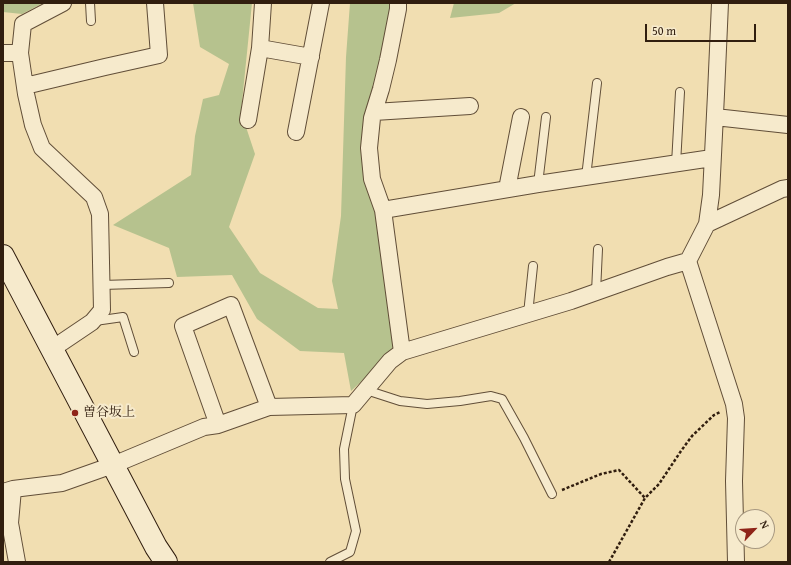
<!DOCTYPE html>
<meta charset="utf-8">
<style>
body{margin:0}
#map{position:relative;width:791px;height:565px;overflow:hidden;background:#f1deb1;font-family:"Gentium Book Plus",serif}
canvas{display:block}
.frame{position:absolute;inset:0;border:4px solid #311e0f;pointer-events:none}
.north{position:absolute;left:735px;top:509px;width:40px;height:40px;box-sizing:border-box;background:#f6eacc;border:1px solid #a79880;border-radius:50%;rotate:65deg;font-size:11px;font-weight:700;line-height:16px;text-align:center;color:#311e0f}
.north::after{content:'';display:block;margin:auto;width:14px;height:18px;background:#8f2418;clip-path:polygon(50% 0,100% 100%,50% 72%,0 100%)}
.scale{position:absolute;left:645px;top:24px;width:111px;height:18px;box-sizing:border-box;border:2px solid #311e0f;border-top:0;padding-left:5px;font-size:12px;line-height:14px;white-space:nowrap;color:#311e0f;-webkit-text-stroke:3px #f6eacc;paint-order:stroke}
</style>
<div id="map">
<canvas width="791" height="565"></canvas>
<div class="frame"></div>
<div class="north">N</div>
<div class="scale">50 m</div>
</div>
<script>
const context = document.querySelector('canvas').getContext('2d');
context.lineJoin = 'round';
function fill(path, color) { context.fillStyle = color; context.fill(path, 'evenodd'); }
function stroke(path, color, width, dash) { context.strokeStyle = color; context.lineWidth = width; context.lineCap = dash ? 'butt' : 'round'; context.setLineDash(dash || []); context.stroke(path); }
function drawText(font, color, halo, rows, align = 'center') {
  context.font = font + ' "Gentium Book Plus","Noto Serif JP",serif'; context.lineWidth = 4; context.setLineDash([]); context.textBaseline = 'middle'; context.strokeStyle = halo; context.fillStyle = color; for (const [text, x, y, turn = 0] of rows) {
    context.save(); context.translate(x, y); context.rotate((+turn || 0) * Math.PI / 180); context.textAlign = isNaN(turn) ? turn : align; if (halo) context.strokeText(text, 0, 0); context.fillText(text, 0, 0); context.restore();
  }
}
fill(new Path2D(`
 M3,3h40l-21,11 -19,-2z
 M193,3h59l-11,109 14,42 -26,73 31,46 58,35 20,1 -6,-28 9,-65 5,-159 4,-54h44l-22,94 7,129 17,123 -45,42 -7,-38 -44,-2 -43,-32 -25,-44 -55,2 -8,-29 -56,-23 78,-50 4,-39 8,-37 16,-4 10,-31 -29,-17z
 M454,3h62l-17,10 -49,5z`), '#b6c28e');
const service = new Path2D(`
 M90,3l1,18
 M676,164l4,-72
 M586,177l11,-94
 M538,184l8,-67
 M102,285l67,-2
 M596,292l2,-43
 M528,314l5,-48
 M95,321l28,-4 11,35
 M366,390l34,11 27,3 33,-3 31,-5 11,3 22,39 28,56
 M330,562l20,-10 6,-21 -11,-52 -1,-30 9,-44`);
const minor = new Path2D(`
 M398,3v6l-10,51 -7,29 -9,29 -3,30 3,31 11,31 19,142
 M720,3l-4,91 -5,101 -4,29 -19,37 46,143 2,14 -2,63 2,81
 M260,48l51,9
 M3,53h17
 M25,86l80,-19 54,-12 -4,-52
 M374,112l96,-6
 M715,117l73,8
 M248,120l12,-72 3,-45
 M296,132l25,-129
 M507,189l14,-72
 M383,210l155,-26 174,-26
 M707,224l75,-35 6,-1
 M52,349l40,-27 10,-12 -2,-96 -6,-17 -52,-49 -9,-23 -7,-31 -6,-41 3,-29 40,-21
 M218,425l-35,-99 48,-21 38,102
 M13,489l-3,34 7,39
 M3,492l10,-3 49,-6 51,-18 91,-38 14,-2 51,-18 84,-2 37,-44 12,-9 169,-51 96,-34 21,-6`);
const secondary = new Path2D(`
 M3,256l153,291 10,15`);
stroke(service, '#614e38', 10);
stroke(minor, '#614e38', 18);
stroke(secondary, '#311e0f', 24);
stroke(new Path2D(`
 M562,490l39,-16 18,-4 26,28
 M609,562l36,-64 14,-14 22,-33 11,-15 22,-21 6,-3`), '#311e0f', 2.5, [3, 2]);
stroke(service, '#f6eacc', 8);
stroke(minor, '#f6eacc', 16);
stroke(secondary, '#f6eacc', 22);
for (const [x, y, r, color] of [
 [75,413,4,"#8f2418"]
]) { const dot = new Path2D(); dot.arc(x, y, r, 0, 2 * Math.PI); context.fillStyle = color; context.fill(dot); stroke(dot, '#f6eacc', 1.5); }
drawText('13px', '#311e0f', '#f6eacc', [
 ["曽谷坂上",83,413]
], 'left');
</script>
